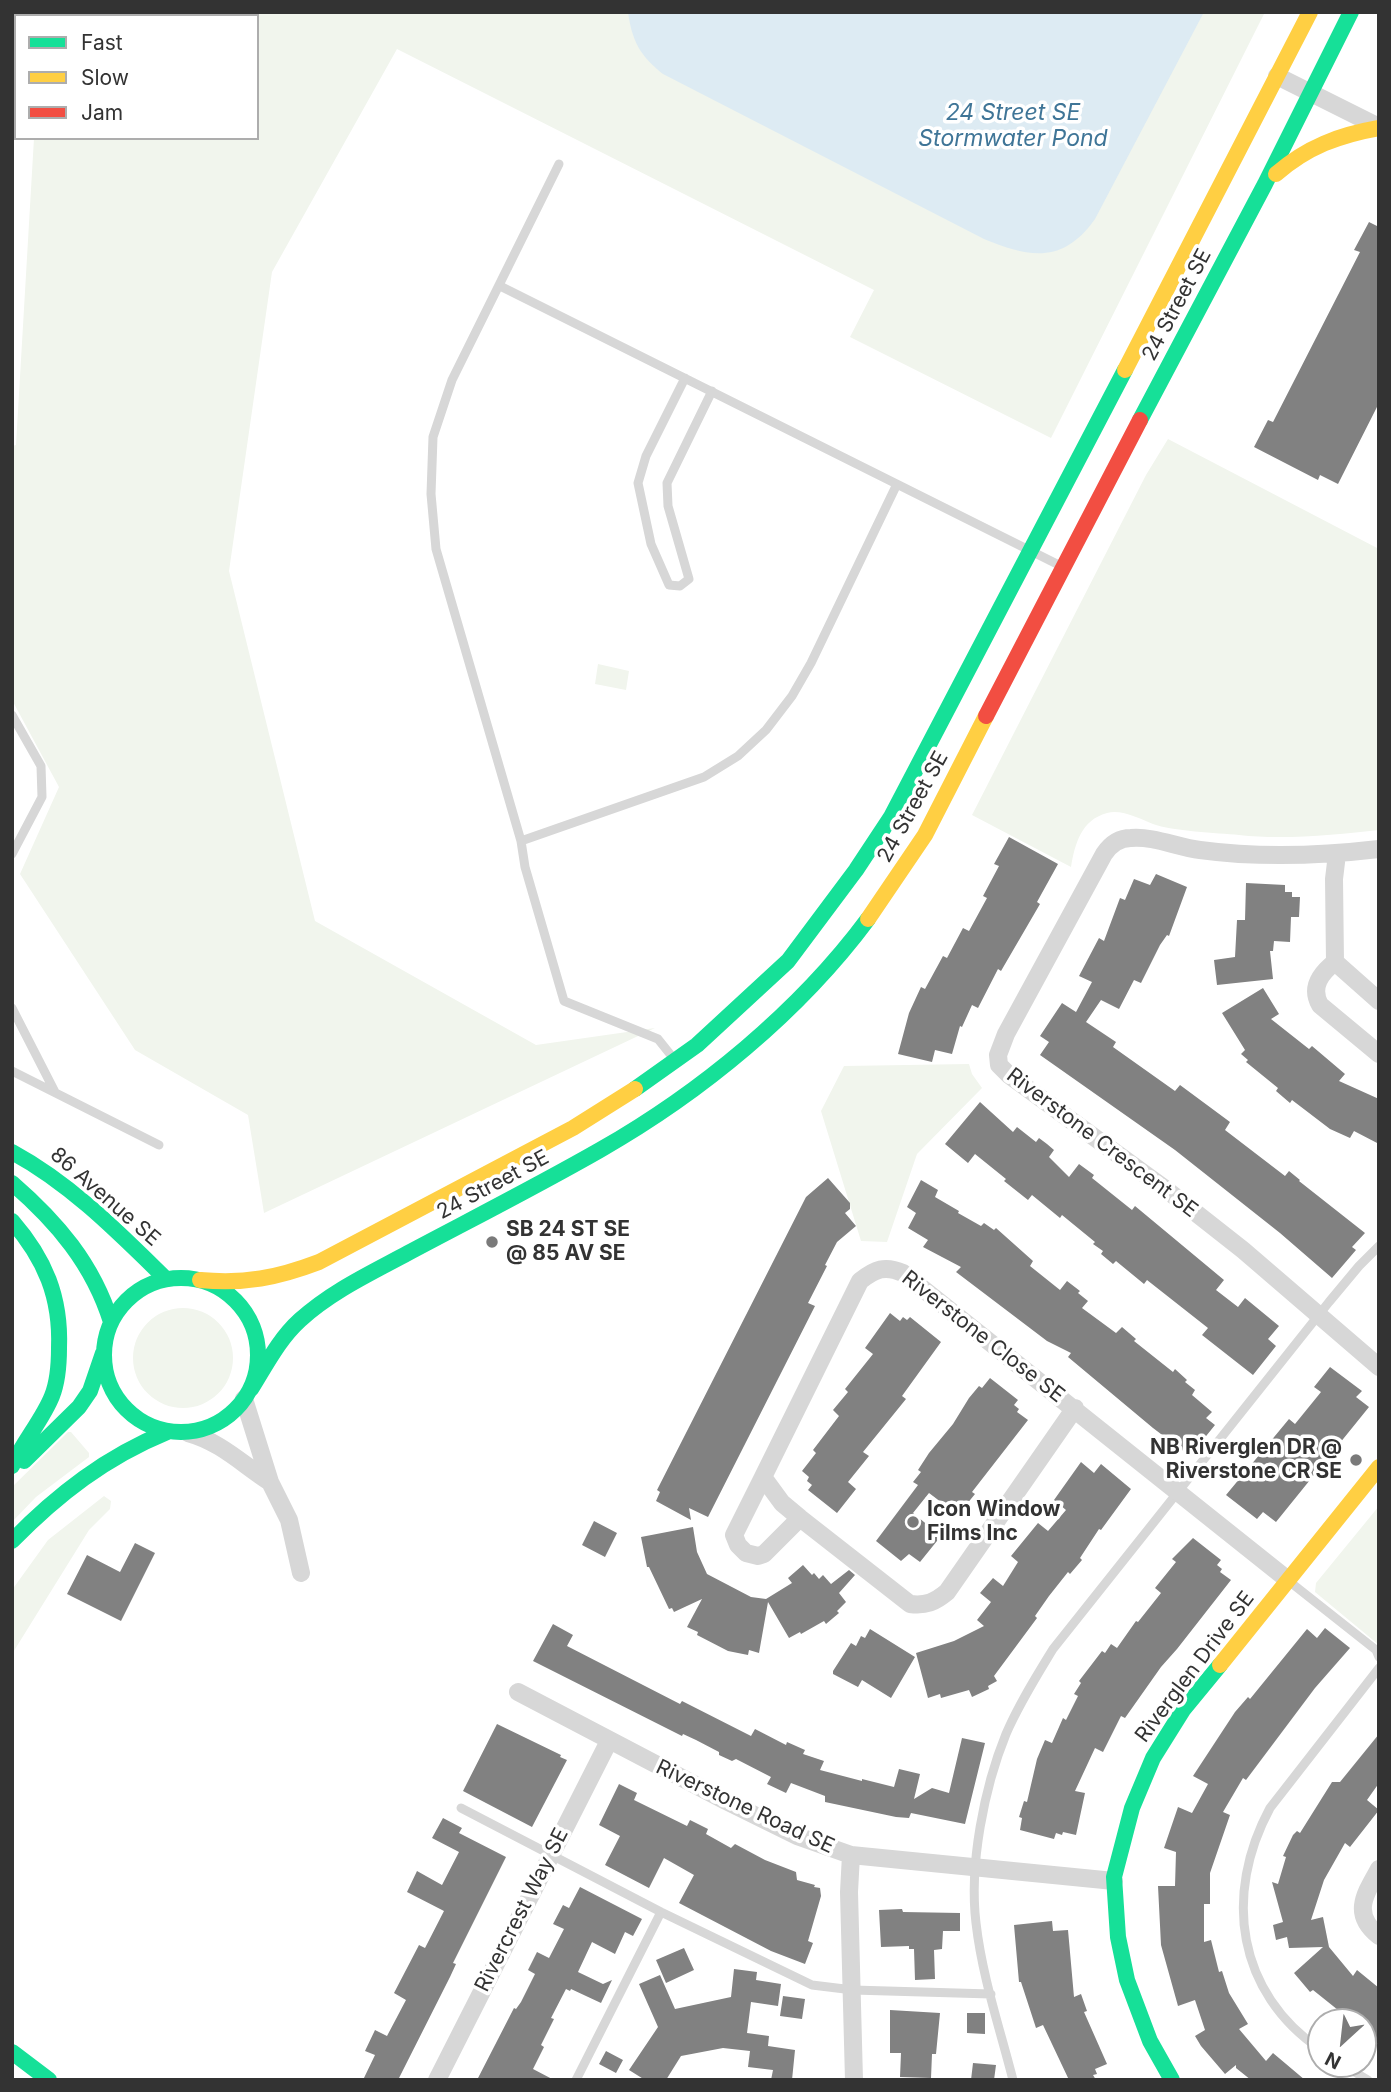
<!DOCTYPE html>
<style>
body{margin:0}
#map{position:relative;width:1391px;height:2092px;overflow:hidden;background:#fff;font-family:Inter,sans-serif}
canvas{display:block}
.frame{position:absolute;inset:0;border:14px solid #333;pointer-events:none}
.legend{position:absolute;left:14px;top:14px;width:245px;height:126px;box-sizing:border-box;background:#fff;border:2px solid #adadad;margin:0;padding:9px 12px;list-style:none;font-size:21px;color:#333}
.legend li{display:flex;align-items:center;gap:14px;height:35px}
.legend b{width:35px;border:2px solid #adadad}
.north{position:absolute;left:1307px;top:2008px;width:70px;height:70px;box-sizing:border-box;background:#fff;border:2px solid #adadad;border-radius:50%;rotate:207deg;font-size:19px;font-weight:700;line-height:28px;text-align:center;color:#333}
.north::after{content:'';display:block;margin:auto;width:24px;height:32px;background:#7a7a7a;clip-path:polygon(50% 0,100% 100%,50% 72%,0 100%)}
</style>
<div id="map">
<canvas width="1391" height="2092"></canvas>
<div class="frame"></div>
<ul class="legend">
<li><b style="height:9px;background:#16e098"></b>Fast</li>
<li><b style="height:9px;background:#ffcf43"></b>Slow</li>
<li><b style="height:9px;background:#f24e42"></b>Jam</li>
</ul>
<div class="north">N</div>
</div>
<script>
const context = document.querySelector('canvas').getContext('2d');
context.lineJoin = 'round';
function fill(path, color) { context.fillStyle = color; context.fill(path, 'evenodd'); }
function stroke(path, color, width, dash) { context.strokeStyle = color; context.lineWidth = width; context.lineCap = dash ? 'butt' : 'round'; context.setLineDash(dash || []); context.stroke(path); }
function drawText(font, color, halo, rows, align = 'center') {
  context.font = font + ' Inter,sans-serif'; context.lineWidth = 7; context.setLineDash([]); context.textBaseline = 'middle'; context.strokeStyle = halo; context.fillStyle = color; for (const [text, x, y, turn = 0] of rows) {
    context.save(); context.translate(x, y); context.rotate((+turn || 0) * Math.PI / 180); context.textAlign = isNaN(turn) ? turn : align; if (halo) context.strokeText(text, 0, 0); context.fillText(text, 0, 0); context.restore();
  }
}
fill(new Path2D(`
 M42,12h1223l-214,426 -201,-101 24,-47 -477,-241 -125,223 -43,299 86,350 221,124 119,-17 -391,185 -16,-98 -113,-65 -115,-176 39,-87 -47,-87v-254l4,-1 18,-307h223v-122h-215z
 M1168,439l211,110v281c-42,5 -98,10 -140,5 -22,-2 -67,-4 -86,-11 -13,-5 -31,-15 -46,-11 -26,7 -32,31 -36,54l-99,-52 174,-340z
 M598,664l31,7 -3,19 -31,-6z
 M969,1064l3,10 10,14 -65,66 -30,88 -26,-1 -40,-130 23,-45z
 M133 1358a50 50 0 1 1 100 0a50 50 0 1 1-100 0Z
 M68,1432h3l18,21v4l-53,40 -24,25v-35z
 M104,1496l7,5 -1,8 -21,21 -77,124v-64l36,-50z
 M1379,1506v139l-64,-53 1,-9z`), '#f1f5ed');
fill(new Path2D(`
 M628,12h576l-109,207c-32,45 -65,39 -111,20l-321,-165c-23,-18 -31,-33 -35,-62z`), '#ddebf3');
fill(new Path2D(`
 M1369,222l10,5v176l-41,81 -18,-9 -2,5 -64,-33 14,-27 5,2 87,-170 -6,-2z
 M1009,837l49,27 -21,38 3,2 -39,67 -3,-2 -20,39 -6,-3 -10,22 -2,-1 -8,28 -17,-4 -3,12 -34,-8 11,-41 12,-26 4,2 18,-33 4,2 16,-30 6,3 18,-33 -4,-2 16,-30 -5,-2z
 M1156,874l31,13 -18,49 -2,-1 -7,10 -19,38 -7,-3 -15,29 -18,-9 -15,22 30,20 -3,5 62,44 5,-6 50,37 -5,8 60,46 4,-5 11,9 -1,1 66,52 -13,14 4,3 -24,28 -52,-45 -105,-83 -135,-95 9,-13 -9,-6 22,-33 14,9 16,-30 -13,-6 20,-38 5,3 16,-43 5,2 9,-21 16,6z
 M1246,883l39,2v7h7v5h8l-1,20h-8l-1,25 -16,-1 -1,10h-3l3,28 -56,6 -3,-25 21,-3 2,-37h8z
 M1263,988l16,26 -8,5 38,30 3,-3 33,28 -6,7 40,18v45l-25,-13 -4,7 -20,-9 -38,-29 -2,3 -14,-12 2,-3 -32,-26 2,-2 -7,-6 4,-4 -23,-37z
 M980,1102l33,30 4,-5 19,15 3,-4 8,6 7,6 -5,7 20,20 10,-13 15,11 -2,3 40,32 3,-4 89,74 -8,10 22,17 7,-9 34,28 -11,13 8,7 -23,29 -51,-40 6,-7 -61,-48 -3,4 -28,-23 -3,3 -12,-10 2,-3 -10,-7 2,-2 -33,-27 -2,3 -28,-23 -4,5 -24,-19 2,-2 -31,-25 -7,9 -23,-19z
 M828,1178l22,25v6l-5,4 11,13 -19,16 -12,23 2,1 -19,37 7,3 -107,211 -19,-9 2,12 -35,-19 4,-9 -3,-2 149,-293z
 M921,1180l17,10 -3,7 24,14 -1,2 23,13 3,-3 10,7 2,-2 37,33 -3,5 30,24 7,-9 13,10 -2,2 10,8 -6,7 34,25 6,-6 14,12 -2,2 39,31 2,-3 12,11 -2,2 10,8 -3,5 20,17 -6,6 9,7 -25,31 -37,-28 -85,-71 3,-4 -24,-12 -91,-69 5,-5 -38,-20 5,-7 -20,-12 8,-15 -9,-6z
 M890,1313l10,8 3,-4 4,3 3,-3 31,25 -39,54 4,3 -43,53 6,4 -21,26 8,7 -19,24 -29,-23 4,-5 -5,-4 2,-4 -7,-6 14,-18 -3,-3 26,-34 -6,-6 15,-18 -3,-3 28,-35 -8,-6z
 M1330,1367l32,24 -6,6 13,10 -93,115 -13,-10 -6,7 -31,-24 63,-76 6,5 26,-32 -7,-5z
 M990,1378l28,22 -4,5 5,4 -2,3 11,8 -56,72 3,2 -17,21 -29,-22 -16,20 28,23 -21,26 -11,-8 -8,7 -25,-20 42,-56 -5,-3 8,-10 -3,-2 11,-17 24,-29 16,-26 10,-12 3,2z
 M1081,1462l13,11 7,-9 30,25 -30,41 -2,-1 -19,29 2,2 -12,14 -2,-2 -19,24 -14,20 2,2 -43,58 3,5 -9,5 1,3 -17,8 -3,-7 -28,8 -1,-4 -12,4 -12,-45 38,-12 30,-15 -7,-6 14,-18 -11,-9 13,-15 10,8 15,-24 -7,-6 27,-33 10,8 18,-21 -12,-10z
 M594,1521l23,12 -12,24 -23,-12z
 M693,1527l4,25 10,22 44,23 15,2 26,-16 -4,-5 15,-13 9,10 2,-2 5,6 4,-4 8,9 18,-14 6,5 -16,18 7,9 -9,9 2,2 -13,11 -2,-3 -23,13 -1,-2 -11,6 -21,-36 -9,51 -10,-3 -1,5 -20,-4 -31,-16 1,-3 -11,-5 15,-28 -28,13 -2,-4 -3,1 -20,-42h-2l-6,-30z
 M1193,1538l28,22 -4,5 5,4 -2,3 11,8 -54,69 -16,18 -36,51 -4,-2 -18,36 -8,-4 -20,43 10,2 -9,42 -13,-3 -1,3 -6,-2 -2,6 -34,-9 2,-12 -3,-1 5,-16 3,1 10,-43 8,-19 7,3 11,-25 3,2 12,-24 -4,-2 7,-11 -2,-2 23,-30 3,2 6,-9 6,4 19,-27 2,1 23,-29 -6,-5 21,-26 -4,-3z
 M135,1543l20,10 -34,68 -54,-27 20,-39 33,17z
 M553,1624l20,11 -6,11 113,58 2,-3 69,35 4,-7 31,16 1,-3 18,8 -2,4 21,7 -4,9 42,11v-2l32,8 5,-18 21,5 -6,25 18,-11 17,5 13,-55 23,5 -20,81 -54,-11 -2,5 -13,-1 -71,-15v-6l-34,-13 -5,10 -19,-9 4,-7 -35,-18 -4,2 -13,-6v-3l-23,-12 -13,-6 -1,2 -149,-75z
 M1325,1628l25,20 -35,40 -69,92 -3,-2 -20,34 7,3 -20,58v31h-6v38l7,-2 8,32 3,-1 7,22 19,31 -9,5 27,32 7,-8 32,27h-54l-15,-12v-3l-11,9 -24,-28 -6,-10 10,-6 -10,-30 -17,6 -17,-61 -3,-59h17l1,-34 -12,-4 14,-41 14,6 16,-29 -15,-8 42,-64 13,-15 2,2 57,-70 10,9z
 M870,1629l45,28 -24,41 -29,-18 -4,7 -25,-13v-3l18,-28 5,3 5,-10 4,2z
 M497,1724l64,31 -1,2 7,3 -35,67 -69,-36z
 M1379,1734v49l-12,17 12,10 -29,37 -5,-4 -21,37 -13,40 12,-3 6,30 24,29 4,-6 22,18v60l-16,-12v-14h-10l-40,-32 -3,2 -16,-19 29,-26 -34,1 -2,-11 -11,3 -3,-15 10,-3 -11,-40 6,2 8,-27 -3,-1 10,-21 4,-4 3,2 32,-51h8z
 M619,1784l18,9 -3,7 53,26 3,-6 18,9 -2,5 25,14 4,-4 30,16 31,12 1,8 18,5 -1,2 6,1 1,8 -13,45 5,2 -8,21 -34,-13 -92,-48 15,-28 -30,-17 -15,30 -44,-23 15,-29 -21,-11z
 M443,1818l19,10 -3,5 47,24 -53,106 3,1 -6,13 -52,103h-35l12,-25 -10,-4 10,-21 12,6 19,-36 -12,-7 25,-48 6,3 19,-37 -37,-19 10,-21 25,14 17,-33 -27,-14z
 M580,1887l62,32 -9,17 -8,-4 -10,22 -23,-12 -14,30 25,12 9,-4 -11,23 -30,-14 -1,2 -4,-2 -15,29 3,1 -13,26 3,2 -11,22 21,11h-77l37,-72 2,1 5,-7 14,-28 -7,-4 9,-18 12,6 15,-29 -11,-5 10,-19 6,3z
 M902,1909l1,3 57,1v18h-17l-1,18 -8,1 1,29 -20,1 -1,-31h-5v-3l-28,1 -2,-37z
 M1052,1921l1,10 15,-1 6,67 7,-3 6,17 -3,1 23,52 -12,5 2,5 -4,1 3,5h-27l-26,-55 -7,3 -15,-46h-2l-5,-57z
 M684,1948l10,22 -28,13 -10,-23z
 M734,1969l23,3 -1,8 25,4 -3,22 -27,-4 -4,31 22,3 -1,10 27,4 -3,30h-21l2,-10 -25,-3 2,-16 -27,-3 -42,8 -15,24h-21l-16,-10 29,-43 -19,-43 21,-9 15,34 56,-12z
 M783,1996l22,3 -3,20 -22,-3z
 M890,2010l50,3 -4,41h-4l-1,24 -31,-1 1,-24h-11z
 M967,2013h18v21l-18,-1z
 M606,2051l17,9 -7,13 -17,-9z
 M973,2063l23,2 -2,15h-23z`), '#818181');
stroke(new Path2D(`
 M559,164l-107,216 -19,57 -2,57 5,55 85,292 4,26 39,134 94,38 16,20
 M500,286l561,280
 M685,378l-39,78 -8,27 13,61 18,41 11,1 9,-7 -21,-73 -1,-23 45,-92
 M12,715l29,51 1,31 -30,57
 M521,841l183,-64 34,-21 28,-26 26,-34 19,-33 86,-179
 M12,1008l43,84
 M12,1071l147,74
 M1290,1582l86,68 3,7
 M461,1808l200,104 151,73 41,5 138,4
 M1321,2050c-84,-57 -98,-155 -51,-242l109,-140
 M1341,2064l27,16
 M576,2080l85,-168
 M1013,2080c-13,-51 -31,-104 -37,-157 -7,-58 8,-135 30,-189 13,-30 30,-57 47,-85l276,-347 30,-36 20,-20`), '#d7d7d7', 9);
stroke(new Path2D(`
 M1277,76l102,51
 M1379,849c-60,7 -120,9 -179,1 -23,-3 -47,-14 -69,-12 -12,0 -21,7 -27,16l-98,180 -8,21 1,10 10,10 159,116 75,59 136,117
 M1337,854l-3,25 1,83 44,39
 M1335,962c-14,11 -25,25 -15,43l59,49
 M244,1399l26,83 19,38 12,53
 M1075,1408l-128,184c-12,10 -21,14 -37,12l-110,-86 -18,-15 -19,-26 97,-196c15,-12 25,-16 43,-8l385,307
 M188,1433c33,9 54,31 82,49
 M763,1477l-29,58 4,10 8,8 12,3 6,-2 36,-36
 M518,1692l208,109 71,35 54,19 263,26
 M851,1855l-2,37 5,188
 M1379,1869c-14,25 -28,45 0,67
 M437,2080l172,-339`), '#d7d7d7', 18);
stroke(new Path2D(`
 M1140,420l125,-236 86,-172
 M635,1089l62,-44 91,-84 68,-91 35,-53 234,-447
 M12,1152c59,32 106,80 154,127
 M12,1183c45,39 81,81 99,139
 M12,1221c33,38 49,76 47,127 0,16 -1,33 -7,48 -9,23 -29,46 -40,70
 M104 1355a77 77 0 1 1 154 0a77 77 0 1 1-154 0Z
 M251,1389c15,-24 28,-50 49,-69 32,-29 71,-47 108,-67 64,-34 129,-67 192,-103 100,-57 199,-138 268,-231
 M24,1461l55,-54 11,-16 13,-38
 M12,1541c46,-47 94,-84 155,-109
 M12,2052l37,28
 M1172,2080l-22,-39 -23,-61 -9,-43 -4,-60 18,-69 21,-50 30,-48 37,-45`), '#16e098', 16);
stroke(new Path2D(`
 M1276,174c31,-27 63,-39 103,-46
 M1125,370l185,-358
 M868,919l57,-84 61,-119
 M200,1280c45,4 77,-2 119,-18l254,-134 62,-39
 M1220,1665l159,-198`), '#ffcf43', 16);
stroke(new Path2D(`
 M986,716l154,-296`), '#f24e42', 16);
for (const [x, y, r, color] of [
 [492,1242,7,"#7a7a7a"],
 [1356,1460,7,"#7a7a7a"],
 [913,1522,7,"#7a7a7a"]
]) { const dot = new Path2D(); dot.arc(x, y, r, 0, 2 * Math.PI); context.fillStyle = color; context.fill(dot); stroke(dot, '#fff', 2.5); }
drawText('21px', '#333', '#fff', [
 ["24 Street SE",1177,305,-62],
 ["24 Street SE",913,807,-61],
 ["Riverstone Crescent SE",1102,1143,37],
 ["24 Street SE",493,1185,-28],
 ["86 Avenue SE",105,1197,41],
 ["Riverstone Close SE",983,1337,38],
 ["Riverglen Drive SE",1195,1667,-53],
 ["Riverstone Road SE",745,1807,25],
 ["Rivercrest Way SE",522,1910,-63]
]);
drawText('bold 21px', '#333', '#fff', [
 ["SB 24 ST SE",506,1230],
 ["@ 85 AV SE",506,1254],
 ["NB Riverglen DR @",1342,1448,"right"],
 ["Riverstone CR SE",1342,1472,"right"],
 ["Icon Window",927,1510],
 ["Films Inc",927,1534]
], 'left');
drawText('italic 23px', '#3f7597', '#fff', [
 ["24 Street SE",1013,113],
 ["Stormwater Pond",1013,139]
]);
</script>
